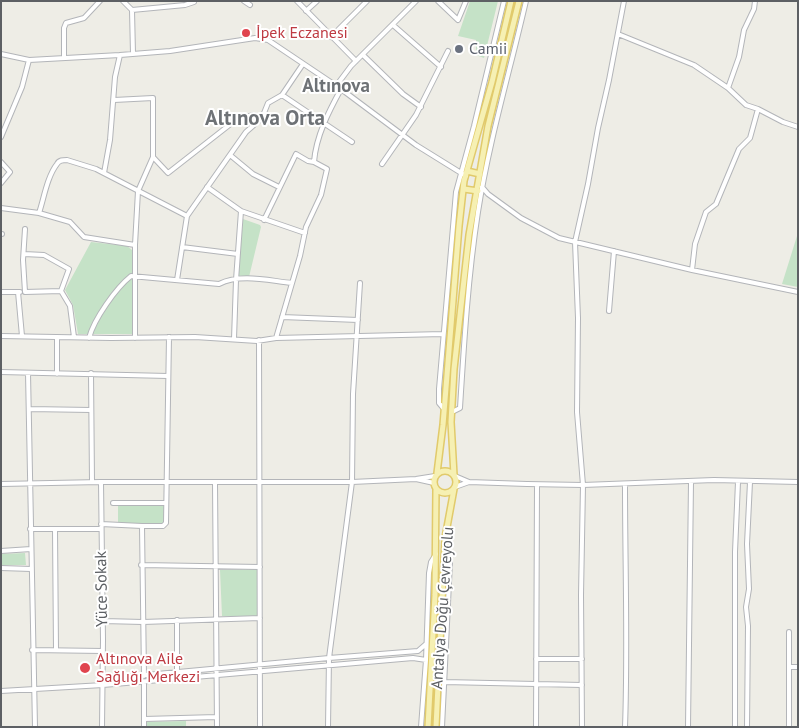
<!DOCTYPE html>
<meta charset="utf-8">
<style>
body{margin:0}
#map{position:relative;width:799px;height:728px;overflow:hidden;background:#eeede6;font-family:"PT Sans",sans-serif}
canvas{display:block}
.frame{position:absolute;inset:0;border:2px solid #5d6064;pointer-events:none}
</style>
<div id="map">
<canvas width="799" height="728"></canvas>
<div class="frame"></div>
</div>
<script>
const context = document.querySelector('canvas').getContext('2d');
context.lineJoin = 'round';
function fill(path, color) { context.fillStyle = color; context.fill(path, 'evenodd'); }
function stroke(path, color, width, dash) { context.strokeStyle = color; context.lineWidth = width; context.lineCap = dash ? 'butt' : 'round'; context.setLineDash(dash || []); context.stroke(path); }
function drawText(font, color, halo, rows, align = 'center') {
  context.font = font + ' "PT Sans",sans-serif'; context.lineWidth = 4; context.setLineDash([]); context.textBaseline = 'middle'; context.strokeStyle = halo; context.fillStyle = color; for (const [text, x, y, turn = 0] of rows) {
    context.save(); context.translate(x, y); context.rotate((+turn || 0) * Math.PI / 180); context.textAlign = isNaN(turn) ? turn : align; if (halo) context.strokeText(text, 0, 0); context.fillText(text, 0, 0); context.restore();
  }
}
fill(new Path2D(`
 M470,1h28l-14,57 -8,-3v-15l-18,-4z
 M243,219l17,6 1,2 -12,50h-11z
 M797,236h1v51l-16,-3z
 M91,242l36,4 5,4 1,84h-55l-5,-29 -8,-15z
 M118,505h46v19h-46z
 M25,553l1,12h-25v-11z
 M258,569v47h-36l-2,-46z
 M186,721v6h-40v-5z`), '#c5e2c7');
const minor = new Path2D(`
 M123,1l9,9 1,44
 M244,1l6,4
 M297,1l59,60
 M438,1l20,19 8,-19
 M132,10l53,-5 9,-3
 M306,11l11,-10
 M393,25l48,42
 M618,34l76,31 34,23 18,17 12,4 25,13 15,5
 M331,37l36,-36
 M1,54l28,6 91,-5 50,-4 85,-13 13,2 73,49 75,56 50,31
 M363,55l40,39 18,13
 M64,58v-30l2,-5 18,-5 16,-17
 M336,86l15,-20 65,-65
 M728,88l11,-31 5,-27 10,-21 1,-8
 M282,95l70,47
 M114,100l39,-2v59l-15,34 -3,54
 M1,137l21,-50 7,-27
 M230,155l23,19 26,13
 M153,157l15,16 69,-54 17,-4 8,3
 M1,162l9,10 -9,11
 M382,164l34,-49 32,-64
 M104,173l6,-33 5,-63 5,-22
 M207,187l34,24 64,22
 M482,187l6,7 33,24 38,20 133,32 106,22
 M1,208l38,5
 M264,220l32,-66 12,7 6,1
 M25,229l-2,31 2,32 36,-1 9,15 4,31
 M1,234h1
 M182,247l56,7
 M24,254l20,1 25,14 -8,22
 M692,270l3,-26 11,-32 10,-8 23,-55 11,-11 8,-29
 M177,280l10,-64 59,-84 16,-14 6,-15 14,-8 21,-31
 M1,292h19
 M18,292l4,44
 M609,311l5,-60
 M282,317l76,3
 M1,336l110,2 84,-1 62,4 19,-3 24,-82 6,-29 15,-32 6,-26 -13,-7c2,-26 15,-51 27,-73
 M89,338c5,-19 27,-50 42,-62l88,8c22,-11 51,-3 73,-1
 M135,338v-93l-51,-8 -14,-15 -31,-9c5,-15 8,-36 18,-49 2,-4 6,-4 10,-4l29,9 91,47
 M276,338l167,-4
 M234,339l2,-59 5,-69
 M259,340l1,387
 M1,372l167,4
 M28,373l7,354
 M91,373l1,109
 M57,374v-37
 M29,409l62,1
 M444,409l-5,-6v-14l17,-197 18,-66 30,-125
 M452,412l8,-4c4,-65 8,-131 18,-196 11,-71 32,-141 48,-211
 M455,476l14,6 58,2 56,1 131,-5 84,2
 M416,479l18,4
 M101,482l2,158 -1,87
 M215,482l2,245
 M1,484l100,-2h251l64,-3 19,-3
 M625,484c0,81 3,162 0,243
 M455,487l14,-5
 M113,503h53
 M101,524l41,2 2,150
 M142,526h21l3,-3 3,-186
 M30,529h71
 M55,529l1,121
 M1,551l30,-2
 M141,565l119,2
 M1,568l30,1
 M103,621l40,1 117,-4
 M789,632v35
 M32,650l71,1
 M536,659h46
 M177,673v-53
 M103,679l226,-21 89,-7 8,-7
 M144,682v45
 M444,682l138,3
 M1,691l102,-6 310,-27 13,2
 M144,719l73,-2
 M328,727l1,-69 23,-176 1,-88 7,-111
 M421,727l5,-67 3,-87 2,-11 5,-8
 M442,727l8,-165 -5,-9
 M536,727l1,-242
 M582,727l-1,-132 2,-110 -6,-73 1,-94 -3,-76 13,-58 10,-56 11,-48 15,-79
 M688,727l3,-245
 M735,727v-175l3,-70
 M747,727l1,-101 -2,-19 3,-18 -2,-45 3,-62
 M789,727v-60h9`);
const major = new Path2D(`
 M467,171l13,3
 M464,189l14,2
 M434 482a11 11 0 1 1 22 0a11 11 0 1 1-22 0Z
 M437,473l6,-48 16,-199 5,-45 28,-99 19,-81
 M454,475l-3,-53 3,-53 15,-134 19,-109 31,-125
 M428,727l7,-132 1,-106
 M436,727l9,-189 9,-49`);
stroke(minor, '#b3b5b9', 6);
stroke(major, '#e1ca6b', 8);
stroke(minor, '#fff', 4);
stroke(major, '#f6f0b3', 5);
for (const [x, y, r, color] of [
 [246,33,5,"#e0444e"],
 [459,49,5,"#6b7280"],
 [85,668,6,"#e0444e"]
]) { const dot = new Path2D(); dot.arc(x, y, r, 0, 2 * Math.PI); context.fillStyle = color; context.fill(dot); stroke(dot, '#fff', 2); }
drawText('16px', '#be3a42', '#fff', [
 ["İpek Eczanesi",256,33],
 ["Altınova Aile",96,659],
 ["Sağlığı Merkezi",96,677]
], 'left');
drawText('16px', '#5b616d', '#fff', [
 ["Camii",469,49]
], 'left');
drawText('16px', '#5d6064', '#fff', [
 ["Yüce Sokak",102,589,-91],
 ["Antalya Doğu Çevreyolu",443,608,-86]
]);
drawText('bold 19px', '#6e7276', '#fff', [
 ["Altınova",336,87]
]);
drawText('bold 21px', '#6e7276', '#fff', [
 ["Altınova Orta",265,119]
]);
</script>
